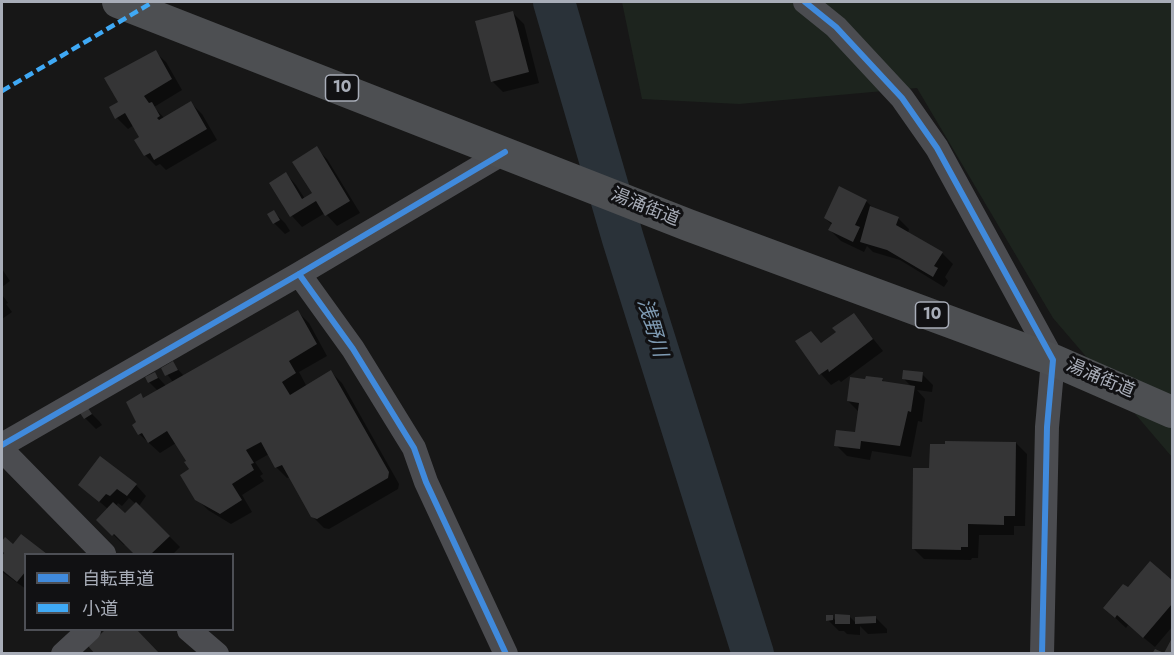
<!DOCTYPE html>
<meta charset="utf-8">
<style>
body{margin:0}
#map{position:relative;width:1174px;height:655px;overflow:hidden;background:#171717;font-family:Jost,"Noto Sans JP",sans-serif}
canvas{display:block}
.frame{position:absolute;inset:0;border:3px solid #a8adb8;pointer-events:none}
.legend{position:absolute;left:24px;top:553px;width:210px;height:78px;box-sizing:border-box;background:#111113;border:2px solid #4d4f55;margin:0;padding:8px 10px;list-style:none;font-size:18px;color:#a8adb8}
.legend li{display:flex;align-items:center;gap:12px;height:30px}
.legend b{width:30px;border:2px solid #4d4f55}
</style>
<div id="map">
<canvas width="1174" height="655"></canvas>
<div class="frame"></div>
<ul class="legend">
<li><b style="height:8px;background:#408adc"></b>自転車道</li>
<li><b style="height:8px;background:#3fa9f5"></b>小道</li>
</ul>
</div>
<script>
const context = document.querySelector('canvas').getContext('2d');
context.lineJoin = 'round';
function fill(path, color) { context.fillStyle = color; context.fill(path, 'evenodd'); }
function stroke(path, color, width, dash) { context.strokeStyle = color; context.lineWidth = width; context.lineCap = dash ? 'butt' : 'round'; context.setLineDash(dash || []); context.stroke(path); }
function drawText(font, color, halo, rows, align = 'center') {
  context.font = font + ' Jost,"Noto Sans JP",sans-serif'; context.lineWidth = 6; context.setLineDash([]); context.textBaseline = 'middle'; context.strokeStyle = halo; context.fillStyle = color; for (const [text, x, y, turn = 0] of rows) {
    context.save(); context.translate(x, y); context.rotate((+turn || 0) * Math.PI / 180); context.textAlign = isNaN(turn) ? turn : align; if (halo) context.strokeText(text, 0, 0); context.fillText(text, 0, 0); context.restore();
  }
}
fill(new Path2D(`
 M622,2h550v455l-119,-139 -136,-230 -178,16 -97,-5z`), '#1d241e');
fill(new Path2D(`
 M513,13l11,11 15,59 -36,9 -11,-11z
 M155,52l11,10 16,28 -28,17 11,12 26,-16 11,11 15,26 -51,30 -6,-6 -4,2 -11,-11 -4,-18 -7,-12 -6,4 -11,-11 -6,-10 9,-5z
 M316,148l11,11 33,54 -23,13 -12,-13 -23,14 -10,-11 -6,-42 10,11 9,14 9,-5z
 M840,188l27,14 8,8 23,8 11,11 -1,4 34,20 11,11 -8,13 3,4 -4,6 -44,-27 -27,-8 -6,-6 -3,6 -23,-11 -11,-11 2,-5 -7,-7z
 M274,212l11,11 5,8 -5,3 -11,-11z
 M2,269l8,12 -8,6z
 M2,295l4,5 2,3 -2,1 6,8 -10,7z
 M298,312l11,11 18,33 -28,16 8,15 24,-15 11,11 57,101 -1,5 -69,40 -5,-1 -12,-12 -22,-39 -3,1 -11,-11 -7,-13 -14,8 8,12 -3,2 4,5 -22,14 10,17 -21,12 -23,-14 -11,-11 -6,-29 -15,-27 -16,10 -21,-19 1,-39 4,4 14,-8 -9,-9 5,-9 12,13 7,-4 -10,-13 9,-6 12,13z
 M854,315l29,36 -42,31 -2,-2 -8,5 -10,-11 -24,-33 14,-8 11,11 16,-11z
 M922,374l11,11 -1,7 -15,-2 8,9 -3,23 -4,-1 -7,36 -39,-6 -2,9 -23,-4 -11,-11 20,-11 3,-22 -11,-11 4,-23 30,2 4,3 26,4 -8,-8z
 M88,410l11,11 3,4 -6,4 -11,-11z
 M1016,443l11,11 -2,72h-11v9h-35l-1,23h-6l-1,2 -47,-1 -11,-11 18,-78z
 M80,485h56l10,11 -7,10 41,41 -7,7h-37l-10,-10 -2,1 -26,-25 10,-11zM129,498l7,6 -11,11 -9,-9 2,-3 4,3z
 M21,536l24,18h-19v35l-24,-17v-14l4,-5 -4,-4v-9l11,6z
 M1150,563l22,19v45l-17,20 -27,-22 -2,3 -21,-20 23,-19z
 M849,616l8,8 19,-6 11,11v4l-19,1 -8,-8v9l-13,-1 -3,-3h-5l-11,-11 4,-3 4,4z`), '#0007');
stroke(new Path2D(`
 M554,2l69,237 130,415`), '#2a3239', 42);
fill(new Path2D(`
 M513,11l16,61 -38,10 -16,-61z
 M156,50l16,29 -28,17 5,7 3,-1 8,14 -3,2 2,2 32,-19 16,28 -53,31 -4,-7 -6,3 -10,-16 5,-3 -14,-24 -10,6 -6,-12 9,-5 -14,-24z
 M317,146l33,55 -25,15 -9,-15 -26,16 -21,-34 17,-11 16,27 10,-6 -20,-31z
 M839,186l28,14 -12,25 5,2 -7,15 -25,-12 4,-7 -8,-5z
 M870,206l29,11 -3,8 47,27 -9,14 4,2 -5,9 -46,-27 -27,-8z
 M274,210l6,10 -7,4 -6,-10z
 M298,310l19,34 -28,17 7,12 -14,9 8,13 41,-25 58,102 -1,6 -71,41 -6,-2 -29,-52 -7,3 -14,-26 -15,8 8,13 -3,1 3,6 -22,14 10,16 -22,14 -25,-14 -15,-25 9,-6 -5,-7 2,-1 -19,-30 -19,12 -6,-10 -4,2 -6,-10 4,-3 -10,-20 15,-9 2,5z
 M854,313l19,26 -44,33 -1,-3 -9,6 -24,-34 16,-10 10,12 15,-11 -4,-4z
 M173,361l5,9 -13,6 -4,-8z
 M903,370l20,2 -1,10 -20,-3z
 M155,372l3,6 -10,5 -3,-6z
 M866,376l17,2 -1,3 33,5 -4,26 -3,-1 -8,35 -39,-5 -1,8 -26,-3 2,-16 19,2 4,-29 -12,-2 3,-24 15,2z
 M88,408l4,6 -8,5 -4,-6z
 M945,441l71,1 -1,74h-11v9l-36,-1v23h-7v3l-49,-1 1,-81h16l1,-24h15z
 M100,456l37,28 -10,12 -10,-7 -7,7 -4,-2 -7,8 -21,-17z
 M113,502l12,11 11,-11 34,34 -19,18h-17l-20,-20 -2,2 -16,-16z
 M21,534l26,20h-21v17l-9,11 -15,-12v-14l2,-3 -2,-2v-10l3,-4 8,7z
 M1150,561l22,19v24l-29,34 -26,-23 -2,3 -12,-10 20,-24 5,3z
 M835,614l15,1v9h-15z
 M826,615h7v5l-7,1z
 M876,616v7l-21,1v-7z
 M105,630h32l23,24h-65l-7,-8z
 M1172,638v16h-20l3,-5 9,4z`), '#353536');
stroke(new Path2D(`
 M805,2l31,25 66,71 35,50 116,212 -6,67 -5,227
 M299,274l54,75 61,99 12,34 80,172
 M2,445l297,-171 206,-122
 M2,450l102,104
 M189,630l28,24
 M63,654l26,-24`), '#4b4c50', 24);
stroke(new Path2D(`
 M118,2l570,223 365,135 119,52`), '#4d4f52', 32);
stroke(new Path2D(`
 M2,91l151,-89`), '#3fa9f5', 4.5, [9, 4.5]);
stroke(new Path2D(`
 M805,2l31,25 66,71 35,50 116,212 -6,67 -5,227
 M299,274l54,75 61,99 12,34 80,172
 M2,445l297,-171 206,-122`), '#408adc', 6);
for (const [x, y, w] of [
 [342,88,33],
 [932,315,33]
]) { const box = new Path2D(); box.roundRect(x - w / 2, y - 13, w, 26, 4.5); context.fillStyle = '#111113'; context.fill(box); stroke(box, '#a8adb8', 1.5); }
drawText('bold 16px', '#a8adb8', null, [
 ["10",342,88],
 ["10",932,315]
]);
drawText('18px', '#a8adb8', '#111113', [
 ["湯涌街道",645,208,22],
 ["湯涌街道",1100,379,23]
]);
drawText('italic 20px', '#7f9bb3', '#111113', [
 ["浅野川",651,328,73]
]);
</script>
